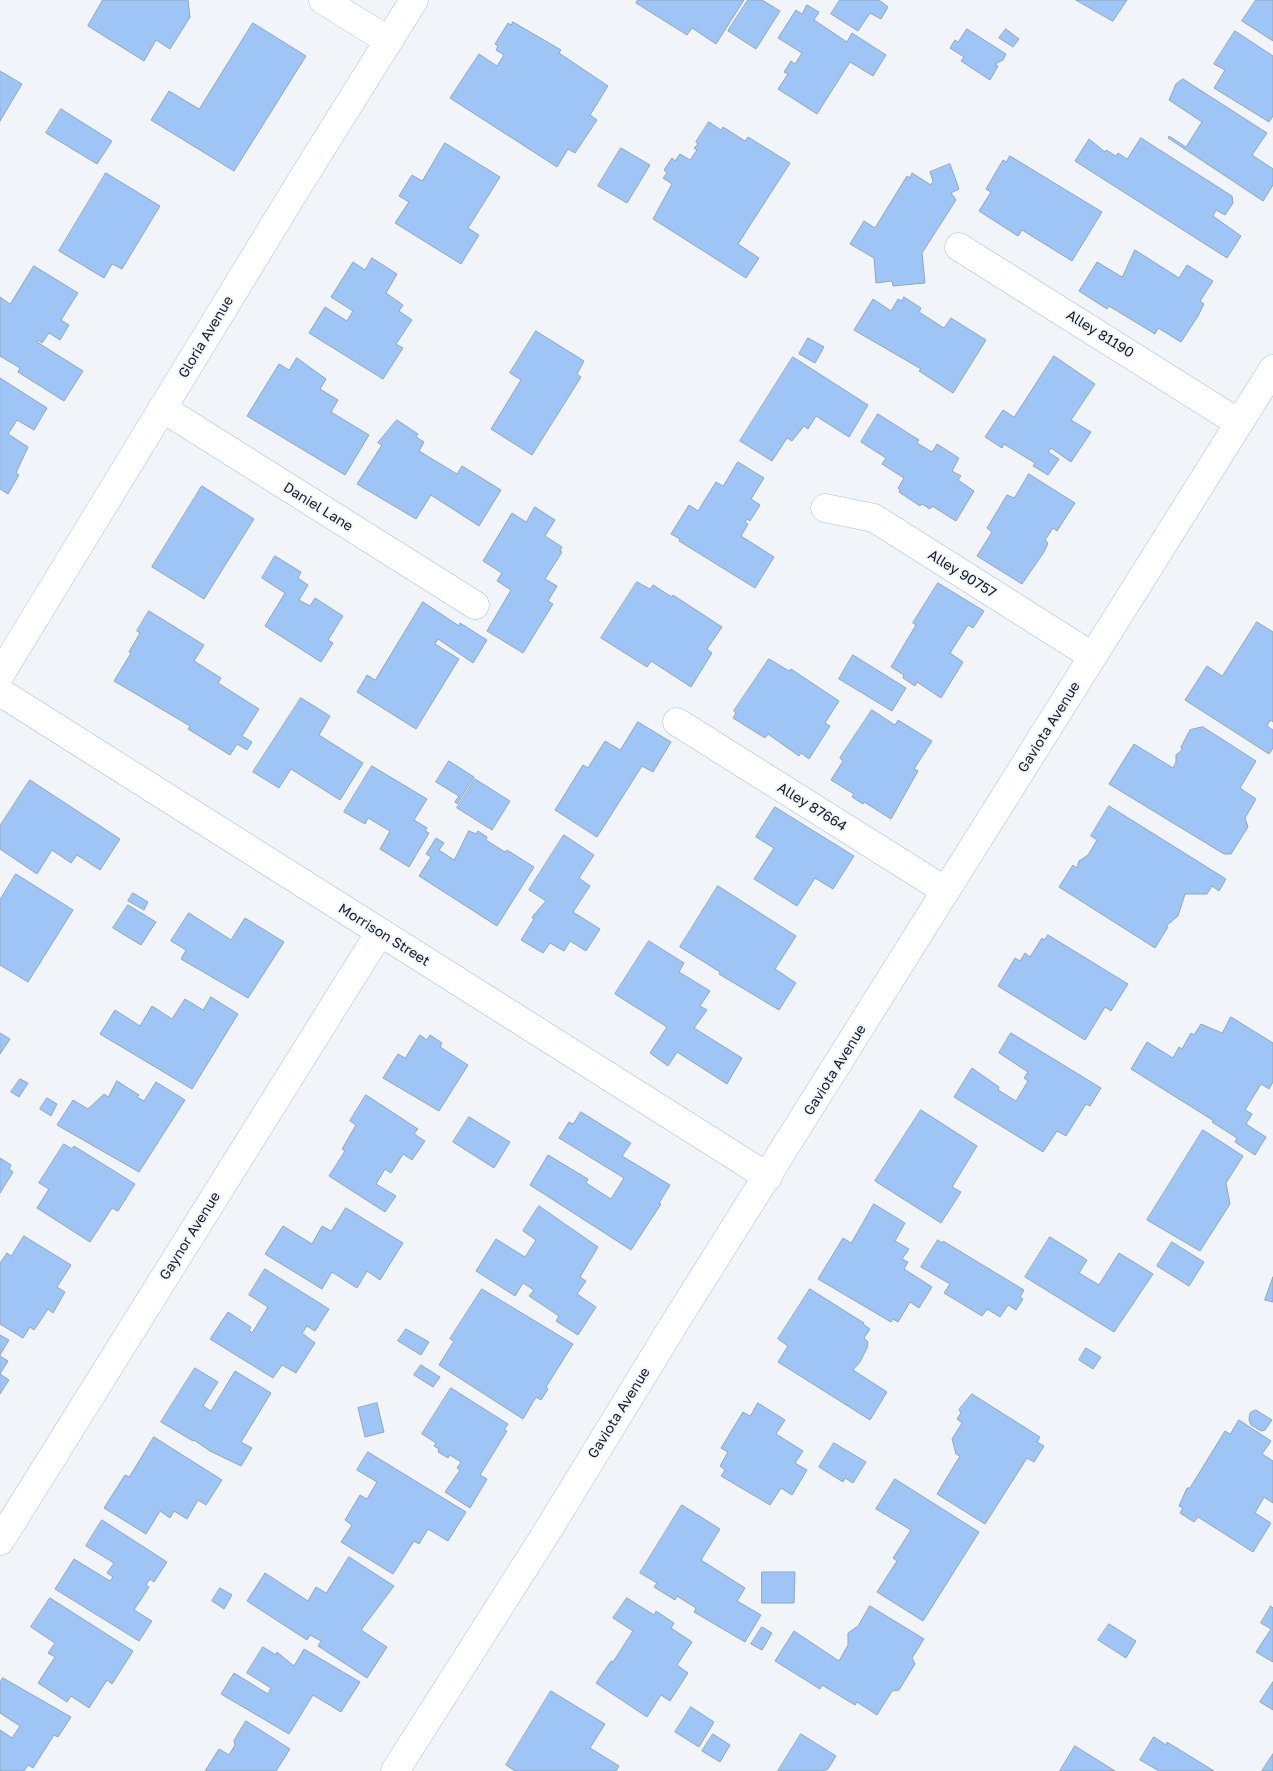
<!DOCTYPE html>
<style>
body{margin:0}
canvas{display:block;background:#f1f5fa}
</style>
<canvas width="1273" height="1771"></canvas>
<script>
const context = document.querySelector('canvas').getContext('2d');
context.lineJoin = 'round';
function fill(path, color) { context.fillStyle = color; context.fill(path, 'evenodd'); }
function stroke(path, color, width, dash) { context.strokeStyle = color; context.lineWidth = width; context.lineCap = dash ? 'butt' : 'round'; context.setLineDash(dash || []); context.stroke(path); }
function drawText(font, color, halo, rows, align = 'center') {
  context.font = font + ' "Golos Text",sans-serif'; context.lineWidth = 4; context.setLineDash([]); context.textBaseline = 'middle'; context.strokeStyle = halo; context.fillStyle = color; for (const [text, x, y, turn = 0] of rows) {
    context.save(); context.translate(x, y); context.rotate((+turn || 0) * Math.PI / 180); context.textAlign = isNaN(turn) ? turn : align; if (halo) context.strokeText(text, 0, 0); context.fillText(text, 0, 0); context.restore();
  }
}
const building = new Path2D(`
 M103,0h85l2,17 -20,32 -14,-9 -12,21 -56,-35z
 M638,0h106l-28,44 -24,-16 -5,7 -51,-32z
 M748,0h14l18,11 -24,38 -28,-18z
 M840,0h39l9,7 -7,12 -11,-6 -12,18 -27,-17z
 M1076,0h51l-14,21z
 M1256,0h17v41l-31,-20z
 M807,5l12,7 -5,8 33,22 5,-9 34,22 -13,21 -23,-14 -33,52 -39,-25 10,-15 -4,-2 7,-11 4,3 7,-11 -24,-15 18,-28 6,4z
 M513,22l48,28 -2,3 49,33 -18,29 7,5 -22,33 -7,-4 -11,18 -107,-69 29,-44 18,12 7,-11 -8,-5 2,-4 -3,-2 13,-21 3,2z
 M253,23l53,33 -72,115 -83,-51 18,-29 30,18z
 M967,29l39,25 -3,6 -8,4 3,2 -8,14 -29,-19 3,-4 -14,-9 5,-8 3,2z
 M1006,29l13,10 -6,8 -14,-9z
 M1235,31l38,25v60l-4,6 -55,-34 11,-18 -11,-6z
 M0,71l22,13 -22,37z
 M1183,79l84,54 -15,22 21,14v16l-10,16 -95,-63 1,-2 17,11 16,-25 -33,-22 7,-16z
 M61,109l51,32 -15,23 -51,-31z
 M709,122l12,8 2,-3 22,14 3,-4 42,26 -52,81 21,14 -13,20 -93,-59 19,-35 -9,-6 4,-5 -3,-3 8,-12 3,3 5,-7 10,6 7,-10 -3,-2 4,-4 -2,-2z
 M1141,138l91,58 1,7 -8,12 -9,-5 -3,6 28,20 -14,22 -152,-97 14,-22 16,13 1,-2 10,6 2,-3 9,6z
 M445,143l55,34 -32,51 11,7 -18,29 -66,-41 14,-21 -10,-6 13,-21 10,6z
 M621,148l29,17 -23,38 -29,-17z
 M1010,156l92,56 -30,49 -50,-31 -4,6 -39,-25 12,-19 -5,-3 17,-29 3,2z
 M950,164l9,25 -8,4 5,7 -34,53 3,30 -32,3 -1,-5 -16,2 -2,-25 -24,-14 14,-23 11,7 32,-52 3,2 2,-5 19,12 2,-4 -3,-9z
 M106,173l54,33 -38,63 -10,-5 -8,14 -45,-27z
 M1135,250l44,28 8,-13 26,16 -13,20 4,3 -6,12 -17,26 -23,-14 -3,6 -46,-28 -2,3 -28,-18 18,-29 25,15z
 M372,258l25,16 -11,19 17,12 -4,6 13,9 -16,24 7,4 -20,31 -74,-46 16,-26 22,14 6,-10 -22,-14 22,-35 12,8z
 M34,266l44,27 -17,27 8,5 -9,15 -11,-7 -7,10 -4,-3 -1,2 46,29 -19,30 -46,-29 2,-4 -20,-12v-59l10,7z
 M904,297l17,11 -2,4 25,16 7,-10 35,22 -33,53 -34,-22 2,-2 -67,-39 19,-31 18,12 7,-12 4,2z
 M536,331l48,30 -7,13 4,3 -49,78 -41,-26 30,-49 -11,-7z
 M808,338l16,9 -9,16 -16,-9z
 M1054,356l41,28 -24,36 20,12 -20,30 -20,-14 -3,4 11,7 -11,16 -15,-9 2,-3 -31,-19 -2,4 -17,-11 18,-27 11,7z
 M793,357l75,48 -19,32 -33,-21 -8,13 -4,-3 -12,15 -5,-3 -15,23 -32,-20z
 M297,358l29,21 -6,10 18,11 -7,12 38,23 -24,40 -98,-59 32,-52 10,6z
 M0,378l47,30 -13,22 -17,-10 -9,14 20,13 -12,26 3,2 -11,19 -8,-5z
 M878,414l41,26 -2,3 15,9 5,-8 22,14 -7,13 9,5 -3,4 16,11 -18,30 -24,-15 -2,3 -8,-5 -2,2 -21,-14 1,-2 -2,-2 6,-10 -22,-14 4,-6 -25,-16z
 M397,420l21,14 -2,3 8,5 -5,9 38,23 5,-8 39,24 -22,36 -48,-31 -15,24 -59,-35 25,-39 -4,-2z
 M738,462l26,16 -13,21 9,6 -10,16 -3,-2 -2,3 3,2 -7,12 33,21 -19,31 -76,-47 1,-2 -9,-5 18,-29 9,6 18,-29 7,4z
 M1029,474l46,29 -18,28 -4,-3 -8,12 3,3 -4,9 -22,32 -45,-28 15,-24 -5,-4 20,-33 7,3z
 M202,486l52,33 -50,80 -52,-32z
 M535,507l20,13 -10,16 17,11 -2,4 2,1 -17,27 12,7 -9,15 5,3 -30,49 -36,-22 24,-41 -14,-9 5,-8 -19,-12 29,-48 14,9z
 M275,556l26,16 -3,6 10,7 -9,15 11,6 5,-8 28,18 -15,24 5,3 -12,19 -56,-36 20,-33 -23,-15z
 M637,582l13,7 3,-4 19,12 1,-2 49,32 -15,22 5,4 -21,34 -40,-26 -4,6 -46,-29z
 M938,583l46,28 -11,17 -5,-3 -18,28 13,9 -22,36 -24,-16 -2,4 -12,-8 1,-3 -13,-8 25,-42 -3,-2z
 M423,602l36,24 1,-3 27,17 -14,23 -35,-24 -3,5 24,15 -43,70 -59,-37 10,-17 8,5z
 M149,611l55,34 -10,16 27,17 -3,5 41,26 -17,27 10,6 -5,8 -10,-6 -7,11 -42,-26 2,-3 -76,-45 17,-28 -2,-1 11,-19 -3,-2z
 M1257,622l16,10v90l-3,-2 -3,6 6,4v18l-4,6 -84,-54 22,-34 15,10z
 M853,655l53,33 -14,23 -53,-32z
 M769,659l20,12 2,-2 48,32 -14,22 5,3 -21,33 -8,-6 -2,3 -31,-22 -3,4 -32,-20 3,-5 -2,-2z
 M301,698l29,18 -11,19 44,28 -23,37 -49,-31 -12,19 -26,-16z
 M872,710l23,15 3,-5 34,21 -18,28 4,2 -27,48 -27,-17 -1,2 -11,-7 2,-3 -23,-14 12,-19 -3,-3z
 M638,722l33,20 -18,30 -11,-6 -45,71 -42,-27 28,-45 5,3 17,-27 15,9z
 M1203,727l53,34 -16,27 16,11 -11,19 3,9 -17,27h-7l-115,-70 25,-40 39,24 3,-6v-7l6,-5 -1,-3 9,-17z
 M449,761l25,16 -17,27 -2,-2 4,-6 -23,-14z
 M372,766l55,33 -13,21 13,8 -2,3 4,2 -20,34 -29,-18 10,-18 -22,-13 -3,6 -21,-12z
 M475,779l35,22 -18,29 -35,-22z
 M30,780l90,59 -20,31 -23,-15 -6,8 -19,-13 -15,24 -37,-25v-23z
 M1109,806l117,73 -7,12 -7,-5 -5,8h-22l-7,22 -12,10 2,1 -13,21 -96,-61 14,-22 4,3 2,-7 9,-6 9,-15 -6,-4z
 M775,807l79,49 -21,33 -18,-11 -18,28 -43,-27 20,-31 -18,-11z
 M469,831l7,3 2,-3 9,6 -1,3 19,12 2,-2 27,17 -37,59 -78,-50 12,-19 -5,-3 10,-16 8,5 -5,7 15,10z
 M564,835l30,20 -15,23 11,8 -17,26 27,17 -14,22 -16,-10 -6,10 -14,-8 -7,10 -22,-13 13,-21 -2,-1 3,-5 2,1v-3l9,-10 -17,-11z
 M16,874l57,36 -45,72 -28,-17v-65z
 M718,886l78,50 -21,33 21,14 -17,27 -60,-36 1,-2 -40,-25z
 M133,893l15,9 -4,8 -16,-9z
 M128,905l28,17 -15,23 -28,-17z
 M189,913l42,27 14,-22 39,24 -36,56 -67,-39 5,-9 -15,-9z
 M1048,935l80,49 -17,27 -6,-4 -20,33 -87,-54 17,-28 5,3 5,-8 5,4 12,-19 2,2z
 M649,941l35,22 -5,9 31,19 -10,15 7,4 -13,18 48,30 -15,26 -50,-32 -9,14 -18,-13 17,-26 -52,-33z
 M211,997l27,17 -46,75 -92,-55 15,-24 25,16 12,-20 20,13 13,-20 18,11z
 M1231,1017l42,26v39l-4,7 -8,-5 -16,26 7,4 -6,10 20,13 -11,18 -20,-13 2,-4 -25,-16 2,-1 -83,-52 16,-27 26,16 6,-11 3,2 9,-16 3,2 7,-11 21,9z
 M0,1033l10,6 -10,15z
 M1011,1033l90,55 -11,18 -4,-2 -20,32 -9,-5 -14,21 -89,-55 18,-29 27,19 -1,3 18,11 12,-20 -4,-3 4,-6 -29,-19z
 M420,1035l7,5 3,-5 12,8 -2,4 28,18 -29,46 -56,-33 15,-24 7,4z
 M20,1079l8,4 -9,14 -8,-5z
 M117,1081l22,14 -2,2 7,4 12,-19 29,18 -46,72 -82,-47 16,-25 15,9 16,-15 4,3z
 M366,1095l52,34 -4,5 11,7 -13,19 -9,-6 -12,19 -6,-4 -9,15 20,12 -11,16 -56,-36 16,-25 -3,-2 14,-24 -6,-4z
 M47,1098l10,6 -6,12 -11,-7z
 M921,1110l56,36 -25,41 9,5 -20,31 -66,-42z
 M581,1112l50,31 -9,13 48,29 -11,18 2,1 -30,46 -101,-65 18,-30 40,24 -2,4 25,16 13,-21 -65,-40 10,-16 4,2z
 M469,1117l41,25 -16,26 -41,-26z
 M1203,1130l40,26 -17,27 4,21 -30,47 -53,-31z
 M64,1144l8,5 2,-3 61,38 -17,27 -6,-3 -22,34 -53,-34 12,-19 -10,-6z
 M0,1158l11,7 -2,4 4,3 -13,21z
 M874,1204l31,19 -10,18 14,8 -7,10 6,3 -4,7 28,18 -13,21 -9,-6 -12,20 -5,-3 -2,3 -73,-43 25,-41 8,5z
 M539,1206l59,41 -18,30 6,4 -9,13 19,13 -18,28 -22,-14 3,-5 -30,-20 5,-6 -11,-7 -8,13 -39,-25 20,-32 29,18 11,-17 -13,-9z
 M346,1208l57,35 -23,37 -13,-9 -10,17 -25,-16 -10,17 -57,-35 18,-28 29,18 10,-18 9,5z
 M24,1236l47,29 -14,22 8,5 -12,21 -5,-4 -14,21 -4,-3 -7,11 -23,-14v-61l7,-10 4,3z
 M1050,1237l37,23 -8,13 20,12 20,-32 34,21 -39,58 -89,-55z
 M938,1240l4,3 1,-2 81,49 -4,7 3,2 -7,11 -8,-5 -8,12 -13,-8 -5,7 -38,-23 6,-9 -29,-17z
 M1172,1242l32,20 -15,24 -32,-20z
 M265,1269l64,40 -14,22 -8,-5 -5,7 13,10 -19,30 -14,-8 -9,13 -63,-39 18,-27 23,15 -2,3 3,3 16,-26 -19,-12z
 M1273,1277v25l-8,-2z
 M482,1289l91,55 -27,43 2,2 -7,11 -5,-3 -13,22 -84,-54 15,-24 -4,-2z
 M810,1289l54,34 -1,1 7,5 -6,9 4,4 -1,6 -7,14 -7,8 34,22 -17,28 -92,-58 10,-16 -10,-7z
 M406,1329l23,13 -8,13 -23,-14z
 M0,1335l9,5 -9,15z
 M1086,1348l15,9 -8,12 -14,-9z
 M0,1356l8,5 -8,13z
 M421,1365l19,12 -7,10 -19,-12z
 M195,1368l23,14 -15,24 8,5 24,-40 36,22 -30,49 11,6 -11,18 -31,-15 -16,-11 -1,1 -32,-19z
 M0,1374l9,6 -9,14z
 M451,1388l57,36 -4,6 3,1 -27,44 7,4 -17,29 -25,-16 15,-22 -3,-2 4,-6 -11,-7 -2,3 -10,-6 1,-3 -5,-3 2,-3 -14,-9z
 M972,1394l68,43 -3,5 7,4 -10,16 -7,-4 -42,66 -48,-30 23,-38 -4,-2 -4,-15 10,-16 -5,-4 4,-6 -2,-3z
 M377,1403l7,29 -19,5 -7,-29z
 M758,1403l27,17 -9,14 27,17 -8,12 12,7 -15,25 -11,-7 -11,17 -49,-29 4,-6 -5,-4 8,-14 -7,-4 22,-36 7,4z
 M1256,1410l16,10 -7,10 -4,1 -10,-6 -2,-5 1,-7z
 M1239,1420l32,21 -9,13 11,7v42l-9,-6 -9,16 16,10 -18,29 -55,-35 -4,5 -14,-9 3,-5 -4,-2 8,-18h3l35,-57 5,3z
 M154,1437l68,43 -16,25 -8,-5 -11,19 -13,-8 -4,7 -10,-7 -14,23 -42,-26 21,-33 4,2z
 M834,1443l32,19 -13,21 -8,-5 -2,4 -24,-15z
 M368,1452l98,60 -18,29 -20,-12 -9,15 -5,-3 -21,33 -52,-32 11,-17 -7,-5 15,-25 7,4 10,-17 -20,-12z
 M895,1479l84,53 -56,89 -46,-29 20,-31 -4,-3 18,-28 -35,-21z
 M682,1505l38,24 -19,31 44,28 -8,13 24,14 -16,27 -51,-30 2,-4 -19,-12 -2,4 -21,-13 3,-4 -17,-10z
 M102,1520l65,42 -13,20 -4,-3 -4,6 3,2 -15,23 18,11 -13,20 -84,-52 19,-30 36,22 3,-4 -6,-4 7,-10 -28,-17z
 M349,1557l45,29 -33,44 26,17 -20,31 -49,-32 3,-5 -11,-6 -3,5 -60,-39 18,-28 43,28 8,-14 10,6z
 M762,1572h33l-1,31h-32z
 M220,1588l12,7 -8,14 -12,-8z
 M50,1598l83,53 -21,33 -5,-4 -18,28 -18,-12 -4,6 -29,-19 17,-26 -7,-4 7,-10 -24,-16z
 M627,1598l27,17 2,-4 18,12 -3,5 21,14 -15,23 11,8 -18,28 -9,-6 -14,22 -51,-34 15,-22 2,1 20,-31 -20,-13z
 M870,1606l54,33 -12,19 3,6 -16,26 -7,1 -15,24 -20,-13 -2,3 -33,-20 -2,4 -45,-28 19,-30 45,30 9,-16v-12l10,-7z
 M1271,1606l2,2v54l-17,-10 15,-23 -10,-6z
 M1109,1624l27,17 -10,17 -28,-18z
 M762,1627l10,6 -10,17 -11,-6z
 M263,1647l13,8 1,-3 17,14 10,-17 56,33 -19,30 -28,-17 -24,39 -68,-40 13,-21 34,21 3,-6 -24,-15z
 M3,1678l68,39 -13,20 -4,-2 -21,33 -5,-3 -4,6h-24v-41l12,8 8,-12 -20,-13v-31z
 M1273,1682v28l-13,-8z
 M551,1691l54,33 -15,24 29,18 -3,5h-101l-9,-6z
 M691,1707l23,15 -15,25 -24,-15z
 M246,1721l44,28 -14,22h-71l14,-22 10,6 6,-10 -1,-4z
 M713,1734l17,11 -10,17 -18,-11z
 M801,1734l35,22 -8,13 -5,2h-45z
 M1154,1737l12,8 1,-3 47,29h-55l-19,-11z
 M1075,1746l40,25h-55z
 M1273,1754v17h-11z`);
fill(building, '#9fc5f7');
stroke(building, '#91a5bf', 1);
const minor = new Path2D(`
 M323,0l66,41
 M959,247l280,176
 M162,408l313,197
 M825,508l49,10 218,138
 M0,675l301,-494 113,-181
 M0,692l768,485
 M677,722l269,169
 M0,1541l380,-609
 M395,1771l150,-236 131,-214 597,-952`);
stroke(minor, '#a9bed8', 29);
stroke(minor, '#fff', 28);
drawText('14px', '#131a24', '#f1f5fa', [
 ["Alley 81190",1100,334,32],
 ["Gloria Avenue",206,337,-59],
 ["Daniel Lane",318,507,32],
 ["Alley 90757",962,574,32],
 ["Gaviota Avenue",1049,727,-58],
 ["Alley 87664",812,807,32],
 ["Morrison Street",384,935,32],
 ["Gaviota Avenue",835,1070,-58],
 ["Gaynor Avenue",190,1236,-58],
 ["Gaviota Avenue",619,1413,-58]
]);
</script>
